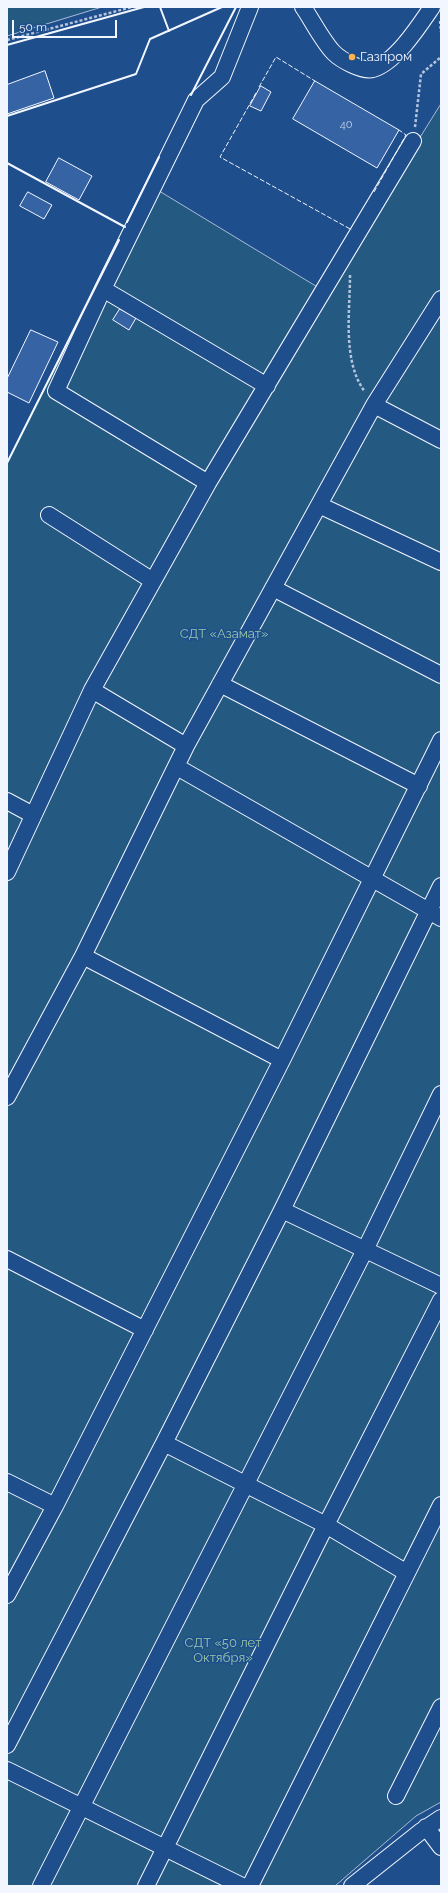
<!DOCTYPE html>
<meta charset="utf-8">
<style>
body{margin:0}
#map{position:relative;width:448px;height:1893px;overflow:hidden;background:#1f4e8c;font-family:Raleway,sans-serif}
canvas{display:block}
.frame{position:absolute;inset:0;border:8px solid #f2f6ff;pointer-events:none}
.scale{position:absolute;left:12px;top:20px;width:105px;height:18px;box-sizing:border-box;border:2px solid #f2f6ff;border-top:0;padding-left:5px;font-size:12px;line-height:14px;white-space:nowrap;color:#f2f6ff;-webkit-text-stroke:3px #1f4e8c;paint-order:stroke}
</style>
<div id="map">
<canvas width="448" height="1893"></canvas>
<div class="frame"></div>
<div class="scale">50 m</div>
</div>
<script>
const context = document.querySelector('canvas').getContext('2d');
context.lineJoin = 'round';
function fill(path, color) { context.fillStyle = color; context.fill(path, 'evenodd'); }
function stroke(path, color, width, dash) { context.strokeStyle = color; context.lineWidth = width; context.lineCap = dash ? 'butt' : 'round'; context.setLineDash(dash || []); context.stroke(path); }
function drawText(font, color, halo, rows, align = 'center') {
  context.font = font + ' Raleway,sans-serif'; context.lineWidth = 3; context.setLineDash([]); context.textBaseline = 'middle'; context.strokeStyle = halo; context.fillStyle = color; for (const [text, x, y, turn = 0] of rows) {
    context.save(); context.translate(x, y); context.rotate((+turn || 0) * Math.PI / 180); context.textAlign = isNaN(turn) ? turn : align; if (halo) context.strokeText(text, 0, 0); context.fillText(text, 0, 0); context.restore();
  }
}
const green = new Path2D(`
 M7,7h95l-95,29z
 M441,104v1698l-25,14 -81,70h-328v-1423l139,-280 178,108z`);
fill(green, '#245a82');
stroke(green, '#a8bbd7', 1);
const building = new Path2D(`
 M45,71l9,27 -47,16v-29z
 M315,81l84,49 -22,38 -84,-49z
 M261,86l10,6 -10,19 -11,-5z
 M59,158l33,18 -13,24 -33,-18z
 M28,192l24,13 -8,14 -24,-13z
 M120,309l16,9 -7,12 -16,-10z
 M31,330l27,12 -29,61 -22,-11v-13z`);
fill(building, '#3563a3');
stroke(building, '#f2f6ff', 1);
const minor = new Path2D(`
 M303,7c9,13 20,35 31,46 7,7 29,19 39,16 23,-7 46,-43 59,-62
 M103,289l93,-189 26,-23 28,-70
 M374,405l67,35
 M208,483l-152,-92 47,-102 164,97
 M319,505l122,57
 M49,515l104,66
 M273,588l168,87
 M220,684l199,102
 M92,690l94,56
 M177,767l264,151
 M7,801l26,14
 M7,872l85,-182 116,-207 205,-342
 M83,956l199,104
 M7,1097l76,-141 103,-210 188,-341 67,-106
 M282,1210l159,76
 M7,1259l138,71
 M164,1443l162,82 81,48
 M7,1482l48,24
 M7,1595l48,-89 227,-446 159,-320
 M7,1745l157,-302 118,-233 159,-324
 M7,1770l235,116
 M396,1796l45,-89
 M426,1827l15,20
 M41,1886l324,-636 76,-156
 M146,1886l180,-361 115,-225
 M250,1886l191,-381
 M352,1886l68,-54 21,-14`);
stroke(minor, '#f2f6ff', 18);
stroke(new Path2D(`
 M440,21l1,11
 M7,40l125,-33
 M415,127l6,-53 20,-17
 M350,275c0,37 -8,86 15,117`), '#b3c4dc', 2.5, [3, 2]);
stroke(minor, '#1f4e8c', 16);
stroke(new Path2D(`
 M259,87l17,-30 39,24
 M256,93l-36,64 132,73
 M374,192l32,-57 -7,-5`), '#f2f6ff', 1, [5, 2]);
stroke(new Path2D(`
 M160,7l9,24
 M7,45l137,-38
 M191,95l45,-88
 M7,116l129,-42 14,-35 72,-32
 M7,163l118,64
 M127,222l32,-65
 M7,463l112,-223`), '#f2f6ff', 2);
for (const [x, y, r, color] of [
 [352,57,4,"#ffb74d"]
]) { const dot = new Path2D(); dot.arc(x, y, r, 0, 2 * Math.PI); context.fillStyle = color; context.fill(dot); stroke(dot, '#1f4e8c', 1.5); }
drawText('11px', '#c3d1e8', null, [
 ["40",346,125]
]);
drawText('13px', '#f2f6ff', '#1f4e8c', [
 ["Газпром",360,57]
], 'left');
drawText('13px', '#97c8a6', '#1f4e8c', [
 ["СДТ «Азамат»",224,634],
 ["СДТ «50 лет",223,1643],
 ["Октября»",223,1658]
]);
</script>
